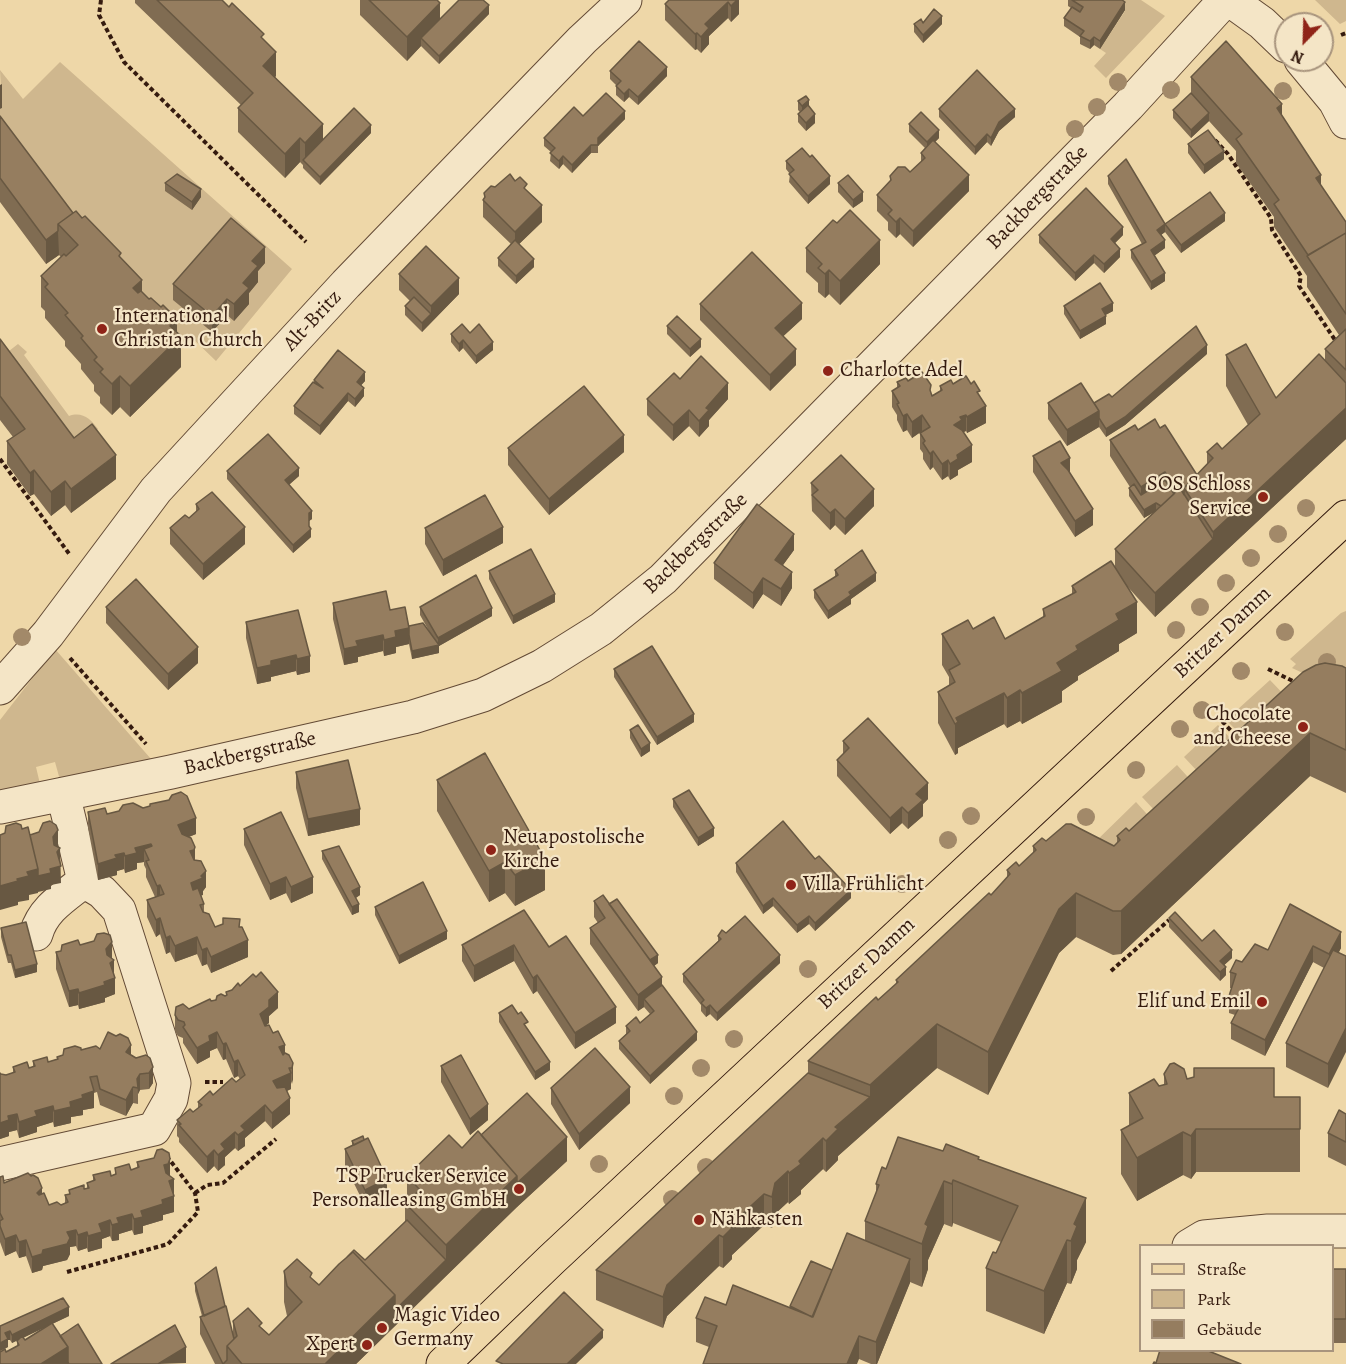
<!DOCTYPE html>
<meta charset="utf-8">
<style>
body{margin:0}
#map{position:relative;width:1346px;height:1364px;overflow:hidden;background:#eed7a8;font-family:Alegreya,serif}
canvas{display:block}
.legend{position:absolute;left:1139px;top:1244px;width:195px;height:108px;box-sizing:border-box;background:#f4e5c6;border:2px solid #a8947d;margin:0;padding:8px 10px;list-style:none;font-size:18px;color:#351b0f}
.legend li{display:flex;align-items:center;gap:12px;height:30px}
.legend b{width:30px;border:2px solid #a8947d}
.north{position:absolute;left:1274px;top:12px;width:60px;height:60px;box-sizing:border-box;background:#f4e5c6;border:2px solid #a8947d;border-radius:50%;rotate:203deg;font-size:16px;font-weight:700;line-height:24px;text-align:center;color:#351b0f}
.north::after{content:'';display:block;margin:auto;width:21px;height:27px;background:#8f2418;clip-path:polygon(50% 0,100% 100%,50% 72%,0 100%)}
</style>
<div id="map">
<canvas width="1346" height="1364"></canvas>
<ul class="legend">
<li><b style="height:8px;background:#eed7a8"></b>Straße</li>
<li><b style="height:16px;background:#cfb78e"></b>Park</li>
<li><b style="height:16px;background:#957d5f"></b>Gebäude</li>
</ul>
<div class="north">N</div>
</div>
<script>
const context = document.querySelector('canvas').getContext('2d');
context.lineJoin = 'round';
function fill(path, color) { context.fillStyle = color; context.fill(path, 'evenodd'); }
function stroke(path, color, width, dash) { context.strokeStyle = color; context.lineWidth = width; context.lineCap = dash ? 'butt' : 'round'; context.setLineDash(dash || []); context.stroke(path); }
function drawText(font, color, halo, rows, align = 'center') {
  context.font = font + ' Alegreya,serif'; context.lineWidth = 4.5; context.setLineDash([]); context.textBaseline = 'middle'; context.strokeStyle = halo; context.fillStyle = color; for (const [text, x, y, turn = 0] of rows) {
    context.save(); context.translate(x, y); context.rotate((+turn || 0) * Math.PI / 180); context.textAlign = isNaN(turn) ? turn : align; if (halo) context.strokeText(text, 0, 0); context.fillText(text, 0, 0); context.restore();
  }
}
fill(new Path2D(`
 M1119,0h22l24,16 -59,62 -12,-12 12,-13 -6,-4 25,-38z
 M1315,0h31v21l-6,3z
 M60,62l232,207 -76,92 -27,-26 -12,15 -177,-210v-31l2,-1 -2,-38 23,29z
 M18,344l9,8 -3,3 45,61c13,-5 22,3 29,13l-10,8 -14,25 -74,-104z
 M1346,611v82l-54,-25 4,-4 -6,-5 51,-46z
 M55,649l96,110 -91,21 -5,-18 -19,5 4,17 -40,9v-73z
 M1270,680l20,21 -43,40 -21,-21z
 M1218,725l30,32 -34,32 -30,-32z
 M1177,765l29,32 -34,32 -30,-32z
 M1136,802l29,32 -34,30 -39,-19z`), '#cfb78e');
const minor = new Path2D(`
 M1230,0l32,23 24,23
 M1301,60l34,41 11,21
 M0,688l48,-54 108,-144 190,-206 236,-244 43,-40
 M0,807l171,-35 242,-55 70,-22 59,-29 59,-37 62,-50 465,-473 97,-106
 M36,934c7,-25 28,-37 48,-53
 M0,1164l154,-35 17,-30 3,-16 -55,-173 -17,-18 -18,-11 -21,-87
 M1189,1246l15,-9 64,-6h78`);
const major = new Path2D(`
 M443,1364l108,-104 795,-743`);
stroke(minor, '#634a35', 35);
stroke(major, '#351b0f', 35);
stroke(new Path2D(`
 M101,0l-2,15 25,47 182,180
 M1341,35l5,-2
 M1215,140l13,14 43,64 1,12 29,46 -2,10 38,57
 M0,459l70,96
 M70,658l76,86
 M1268,669l29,14
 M1217,716l20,21
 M1111,971l58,-51
 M205,1082h18
 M195,1193l12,-8 16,-2 53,-44
 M67,1272l101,-28 30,-32 -3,-19 -26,-34`), '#351b0f', 4, [4.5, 3]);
stroke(minor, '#f4e5c6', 33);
stroke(major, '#eed7a8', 33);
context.fillStyle = '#a28969';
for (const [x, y] of [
 [1118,82],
 [1171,90],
 [1283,91],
 [1097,107],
 [1075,129],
 [1306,508],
 [1278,534],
 [1251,558],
 [1226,583],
 [1200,607],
 [1176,630],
 [1285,632],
 [22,637],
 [1327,662],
 [1241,671],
 [1202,710],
 [1180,729],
 [1136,770],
 [971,816],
 [1086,817],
 [948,840],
 [902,884],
 [808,969],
 [734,1039],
 [701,1068],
 [674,1096],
 [599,1164],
 [706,1167],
 [672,1199]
]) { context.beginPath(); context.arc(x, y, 9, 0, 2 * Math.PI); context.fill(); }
fill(new Path2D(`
 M135,0h87l42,40 12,36 -1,1 48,63 48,-7 -51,52 -17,-17v-3l-3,-3 -15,16 -47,-46v-24l3,-3 -106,-102z
 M360,0h77l3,19 49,-5 -50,50 -18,-18 -14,15 -47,-46z
 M739,0v14l-8,8 -3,-4 -19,18v8l-8,9 -4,-4 -2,1 -30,-30v-16z
 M1068,0h54l3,10 -25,39 -6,-4 -4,4 -10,-5v-7l-16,-11v-8l7,-10 -3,-2z
 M923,23l19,1 -19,19 -9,-11v-8z
 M610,71l57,5 -29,29 -9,-8 -5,5 -8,-7v-9h1l-7,-7z
 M1191,77l91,39 39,70 25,36v217l-191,178 -29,-32 11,48 -18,11v7l-41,25v4l-16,11v11l-40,22 -2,-3 -13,7 -3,-4 -46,24v5l-3,2 -17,-32v-31l11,-7v-8l-7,-12v-31l31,-5 32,10 38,-22v-8l29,-15v-8l43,-19v-18l41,-38 -12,7 -15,-22v-8l1,-1 -20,-31v-16l28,-10 22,-2 37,47 10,-11v-12l15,-3 26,-24 -22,-39v-31l50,43 49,-37v-12l14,-14 -32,-48v-11l-33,-49v-10l-38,-54v-12l-27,-30 -18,17 -18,-20v-8l18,-16z
 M798,101l11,6 6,16 -9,8 -8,-9v-8l2,-2 -2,-2z
 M939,109l76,8 -16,14 -8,15 -4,-4 -12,13 -36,-38z
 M0,116l73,97 48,45 21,35 35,39 4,35 -51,50 -10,-10 -8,8 -12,-12v-6l-6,-6v-6l-13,-16v-5l-16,-18v-5l-20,-23v-7l-4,-4v-31l20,-19 -2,-2 -13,9 -46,-62z
 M583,116l42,3 -27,27v7h-7l-19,20 -9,-9 -4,5 -9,-8 1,-9 -7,-6v-8z
 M909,124l30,14 -4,4 34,49 -56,56 -13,-13 -4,4 -8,-8v-8l-11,-11v-16l13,-13v-6l20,-4 11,-10v-9l4,-5 -16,-16z
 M1188,144l36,15 -20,15 -16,-21z
 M786,161l44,23 -22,20 -19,-22 1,-8 -4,-5z
 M1108,176l57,48 60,-3 -44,32 -16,-21 -4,3 4,13 -11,8 11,25 -14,9 -20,-32v-8l11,-6 -34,-60z
 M515,181l12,11 15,30 -23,22 15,23 -18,17 -18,-18v-8l13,-14 -28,-27v-17l1,-1v-6l11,-6z
 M165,183l36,14 -9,13 -27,-19z
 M838,183l25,18 -10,7 -15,-16z
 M1039,235h84l-8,8 5,14 -16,16 -10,-10 -19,18 -36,-38z
 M806,248l74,16 -40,41 -11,-11 -4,4 -7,-6v-9l-12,-11z
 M265,263l-7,8v11l-9,11v11l-15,17 -7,-6 -15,17 -39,-32v-16z
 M399,274l60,20 -37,38 -17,-17v-9l5,-5 -11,-11z
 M700,304l102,15 -19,17 13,29 -26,26 -70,-71z
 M1064,306l49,5 -8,4 1,9 -26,15 -16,-25z
 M667,326l34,21 -11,10 -23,-23z
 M470,333l23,17 -17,14 -13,-16 -4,4 -8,-10v-8z
 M0,339l74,99 42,41 -45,34 -6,-8 -14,11 -17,-22 -4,2 -23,-32v-23l6,-4 -13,-17z
 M1207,354l-82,71 -19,12 -7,-10 -32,19 -19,-27v-16h46l18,-6z
 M680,379l48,20 -19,21v6l-10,11 -10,-11 -16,15 -26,-26v-16z
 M314,380l51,1 -4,4 3,11 -9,11 -7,-6 -28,34 -26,-21v-8l20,-24z
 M908,381l23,12 1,3 8,-5v-5l13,-2 27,13 6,26 -19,10 -1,-2 -3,1 9,30 -14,8v5l-8,5 -2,-4 -6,4 -9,-13 -3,3 -7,-11v-6l-3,-4v-16l2,-2 -10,7 -5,-8 -4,2 -6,-12v-5l-5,-8v-16l5,-3v-6z
 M508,448l116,4 -75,63 -41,-50z
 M1033,456l60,69 -18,12 -42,-65z
 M227,471l72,5 -10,9 23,34 -3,2v5l2,11 -18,16 -66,-74z
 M811,483l63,23 -29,29 -10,-10 -5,5 -18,-19z
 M196,504l49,40 -42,36 -33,-36v-16l19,-10 7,-6z
 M425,528l78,15 -60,33 -18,-32z
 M794,550l-11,15 9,23 -11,18 -18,-12 -10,15 -39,-30v-16z
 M835,570l41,11 -25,18v5l-23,15 -14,-21v-8l21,-13z
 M489,571l66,31 -42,22 -24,-45z
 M333,603l76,23 24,12 -13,-23v-8l72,9 -53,30v7l-27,6 -3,-15 -13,3v6l-12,3 -1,-5 -25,6v5l-14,3 -11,-46z
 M106,607l92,56 -30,27 -62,-67z
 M298,610l12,62 -13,3 -1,-4 -25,6v4l-14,3 -11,-46v-16z
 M1346,668v125l-36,-17 -189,178 -8,1 -37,-18 -17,16 -71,142 -51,-27 -99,88v4l-12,12 -3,-3 -22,21v4l-12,10 -1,-2 -13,12 -3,14 -8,-3 -32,30v4l-9,9 -4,-2 -52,50 -4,12 -67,-28v-30l212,-197v-12l70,-61 18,-16v-4l95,-85 16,-17v-8l12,-4 14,-13v-7l13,-5 68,5 3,-3v-7l12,-5z
 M614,669l80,53 -37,23 -43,-68z
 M630,730l20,21 -9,6 -11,-19z
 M843,741l85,58 -5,5v12l-15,13 -6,-6 -12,11 -53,-58v-16l6,-6z
 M296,772l64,53 -52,11 -12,-48z
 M437,780l108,110 -30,16 -10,-13 -16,9 -52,-91z
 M673,799l41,37 -16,10 -25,-39z
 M150,804l46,30 -7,3 6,23 11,27 -3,4v4h-2l3,9v8l11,15h25l8,30 -37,16 -4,-9 -5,2 -5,-12 -22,8 -5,-10 -4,2 -6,-20 -4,3 -9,-20v-17l8,-3 -9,-20v-8l-2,-4v-3l-7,1v6l-12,4 -1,-4 -7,2v4l-19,5 -10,-52v-16l19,2 43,-7z
 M244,829l69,64 -22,10 -5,-10 -16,7 -26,-55z
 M322,851l38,44 -4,3 3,14 -7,3 -30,-56z
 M815,859l36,39 -36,33 -6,-7 -12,9 -24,-27 -10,8 -27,-42v-9z
 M594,901l15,3 49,59 -4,3 8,19 35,55 -47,44 -31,-35v-8l7,-7v-8l14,-3 10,-9 -6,-7 -6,4 -48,-67v-16l8,-5 -4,-6z
 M1290,904l51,44 -2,4 -11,136 -42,-21v-24l38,-75 -11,-6 -48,94 -34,-17v-16l4,-8 -6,-2v-17l3,-8h-2v-16l12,-10 26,-12z
 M375,907l72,32 -48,25 -24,-49z
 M524,910l25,37 67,76 -41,26 -38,-58 -4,3 -19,-33 -40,21 -12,-21v-16z
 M1169,918l33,23 30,17 -8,7 2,10 -6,6 -51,-54z
 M1,928l36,44 -22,6 -4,-15h-3l-7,-26z
 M726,933l54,30 -63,58 -7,-7 -4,3 -5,-6v-6l-18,-23v-8l35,-33v-5z
 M80,945l32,13 3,36 -10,4v4l-26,7 -1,-4 -9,2 -13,-38v-17z
 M240,986l38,22 -9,8v7l-4,3 8,7 12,20 8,10v16l-2,5v5l-4,2 3,23 -18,15 -7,-8 -20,17v8l-7,5 -3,-3 -10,9v8l-7,6 -4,-5 -7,7 -28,-31v-4l-2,-2v-16l16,-8 5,-4v-6l38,-20 4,-3 -2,-3 -4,2 -8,-19 -3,1 -6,-12 -7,3v6l-13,7 -14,-21v-5l-5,-2 -3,-5v-16l50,-19 1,-1v-3z
 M499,1013l29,16 22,41 -15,10 -36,-58z
 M100,1049l31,6 5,3 10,-3 7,28 -4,6 -9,1 -2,4v10l-5,-1 -7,13 -26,-11 -3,-13 -3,1v15l-11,2v5l-12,2v6l-17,4 -1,-5 -16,5v5l-18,6 -2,-8 -8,2v4l-9,3v-66l1,1 5,1 7,-2v-6l16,1 4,-1v-6l15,1 9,-3v-2l24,-7z
 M441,1066l47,54 -18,15 -29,-53z
 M1164,1074l110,23h26v75h-104l-5,7 -8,-4 -46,26 -16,-27v-44l8,-4v-33l35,-8z
 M551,1088l79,15 -51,47 -28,-46z
 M1346,1114v52l-18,-9v-24z
 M481,1135l86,26 -50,46 -161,157h-141l-15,-30v-17l2,-1 -7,-25v-8l30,23 8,29v-14l29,7 7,7 18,-19 -3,-14v-31l28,8 7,6 46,-25 40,-38v-19l2,-1v-26l55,-28z
 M352,1141l35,54 -22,11 -20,-41v-16l7,-4z
 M943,1151l36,8 107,83 -9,18v9l-6,15 -4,-1 -23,51 -58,-23v-43l10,-15 5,-11 -48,-19 -1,4 -8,-3 -16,36v9l-6,18 -12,-5 -33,82h-6l-12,-5 -150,-12 -13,-5v-24l30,-13 64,3v-2l42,-36 33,-30v-19l11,-28v-9l10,-15z
 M137,1162l33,14 4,19v17l-11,3v5l-20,6v7l-9,2 -2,-5 -13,4v6l-7,1 -2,-5 -8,3v9l-14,4 -1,-4 -9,3 -2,-5 -6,1v7l-3,6 -24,6 -1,4 -10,3 -6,-17 -7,2 -3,-7 -11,5 -5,-14v-65l4,6 38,11 7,11h12l4,-2v-8l4,-1v-4l18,-1v-6l6,-2v-6l18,1 4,-2v-6l16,2 6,-2z
 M1332,1269h14v74h-14z
 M69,1316l-17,8 8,12 42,28h-102l6,-12 11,-6v-6l-5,3 -2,-3h-2v7l-8,4v-25zM47,1326l-22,14 -2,-2z`), '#806c52');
fill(new Path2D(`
 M735,0h4v14l-8,8v-16z
 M728,2v16l-19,18v8l-8,9v-16l4,-13z
 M1125,2v8l-25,39v-8z
 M440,3v24l-19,11v8l-14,15v-24z
 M489,5v9l-50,50v-8z
 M942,16v8l-19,19v-8z
 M697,33v16l-2,1v-16z
 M1094,37v8l-4,4v-8z
 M276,52v24l-13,13v-23z
 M667,67v9l-29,29v-8z
 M2,84v24l-2,1v-24z
 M629,89v8l-5,5v-8z
 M809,100v9l-7,5v-8z
 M1282,104v24l-5,-20z
 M1015,109v8l-16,14 -8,15v-8l8,-16z
 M625,111v8l-27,27v-8z
 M1209,113v8l-18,17v-8z
 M815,114v9l-9,8v-8z
 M323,124v24l-18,14v-19z
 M371,125v8l-51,52v-8z
 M939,130v8l-12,12v-8z
 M987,134v8l-12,13v-8z
 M300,138v24l-15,16v-24z
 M591,145v8l-19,20v-8z
 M1224,151v8l-20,15v-9z
 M563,156v8l-4,5v-8z
 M969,175v16l-56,56v-16z
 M1321,175v24l-5,-21z
 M830,176v8l-22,20v-8z
 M201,189v8l-9,13v-8z
 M863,192v9l-10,7v-8z
 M542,205v17l-27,26v-16z
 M1225,213v8l-44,32v-8z
 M900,218v16l-4,4v-16z
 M1165,224v8l-8,6v-8z
 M1123,227v8l-12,12v-8z
 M58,231l1,24 -13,9v-24z
 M880,240v24l-40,41v-24z
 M1165,240v8l-14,10v-8z
 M265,247v16l-7,8v11l-9,11v11l-15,17v-17l18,-43z
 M1120,249v8l-16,16v-9z
 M1094,255v8l-19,18v-8z
 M534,259v8l-18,17v-8z
 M829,270v24l-4,4v-24z
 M1165,273v8l-14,9v-8z
 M459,278v16l-37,38v-9l9,-9v-8z
 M142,280v31l-9,-23z
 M227,299v16l-15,17v-16z
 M802,303v16l-27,25v-16z
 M1113,303v8l-11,6v-8z
 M1106,316v8l-26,15v-8z
 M177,319v21l4,-4v31l-51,50v-31l40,-60z
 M701,339v8l-11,10v-8z
 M463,340v8l-4,4v-8z
 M493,342v8l-17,14v-8z
 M1207,345v9l-82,71 -19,12v-8z
 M796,349v16l-26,26v-16z
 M365,372v9l-8,9v-8z
 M120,376v31l-8,8v-31z
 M728,383v16l-19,21v6l-10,11v-16l7,-13z
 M364,388v8l-9,11v-8z
 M348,393v8l-28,34v-9z
 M986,406v17l-19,10v-16z
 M1346,408v31l-191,178v-24l58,-54v-7z
 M689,410v16l-16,15v-16z
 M1099,411v16l-32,19v-16z
 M907,414v16l-4,2v-16z
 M922,415v16l-10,7v-16z
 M966,415v16l-4,2 -8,-8 6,-8z
 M624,435v17l-75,63v-16z
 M972,445v17l-14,8v5l-8,5v-16l7,-9z
 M933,451v16l-3,3v-16z
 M116,455v24l-45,34v-24z
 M1070,458v17l-9,-12z
 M948,460v16l-6,4v-16z
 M299,468v8l-14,12v-8z
 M34,470v24l-4,2v-23z
 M1165,472v16l-24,15v-16z
 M65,481v24l-14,11v-24z
 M874,489v17l-29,29v-16z
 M1156,503v8l-12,7v-8z
 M835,509v16l-5,5v-17z
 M1093,509v16l-18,12v-16z
 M312,511v8l-3,2v10l2,-2v8l-18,16v-8l16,-32z
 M245,527v17l-42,36v-16z
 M503,527v16l-60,33v-16z
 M794,534v16l-19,26v-16z
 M792,572v16l-11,18v-17z
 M876,573v8l-25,18v5l-23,15v-8l21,-19z
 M763,578v16l-10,15v-16z
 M555,594v8l-42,22v-8z
 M1137,602v31l-18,11v7l-41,25v4l-16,11v11l-40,22v-31l54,-47 40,-32z
 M492,608v8l-53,30v7l-27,6v-8l26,-6v-7z
 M409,628v16l-13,3v6l-12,3v-16l11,-9z
 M383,635v16l-25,6v5l-14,3v-16l12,-8z
 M198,647v16l-30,27v-16z
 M296,655v16l-25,6v4l-14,3v-16l14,-7z
 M310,656v16l-13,3v-16z
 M1020,690v31l-13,7v-30z
 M1004,693v31l-46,24v5l-3,2v-31l1,-6z
 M694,714v8l-37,23v-8z
 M1310,733v43l-189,178v-43z
 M650,743v8l-9,6v-8z
 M928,783v16l-5,5v12l-15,13v-16l8,-19z
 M902,807v16l-12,11v-16z
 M360,809v16l-52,11v-17z
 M196,818v16l-18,7v-16z
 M714,828v8l-16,10v-8z
 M58,830v16l-5,7v-16z
 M151,844v16l-7,-11v13l-7,1v6l-12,4v-17l10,-8z
 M195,847v16l-5,-12z
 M60,848l1,35 -10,2v4l-13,3v-16l12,-7 7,-17z
 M124,853v16l-7,2v4l-19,5v-16l17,-9z
 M545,859v31l-30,16v-31z
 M505,862v31l-16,9v-31z
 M38,869v24l-9,2v5l-11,2v3l-18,5v-24l17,-7 10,-7z
 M206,871v16l-3,4v4l-12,4v-16l10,-7z
 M286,877v16l-16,7v-16z
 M313,877v16l-22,10v-16z
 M160,885v16l-3,1v-16z
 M360,887v8l-8,5v-9z
 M851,890v8l-36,33v-8z
 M1076,893v44l-17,16 -71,142v-43l71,-143z
 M773,898v8l-10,8v-8z
 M359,904v8l-7,3v-8z
 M809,916v8l-12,9v-8z
 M160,918v16l-4,3v-17z
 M447,931v8l-48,25v-8z
 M1341,932v16l-12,22v-16z
 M170,936v16l-4,2v-16z
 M197,937v17l-22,8v-16z
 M248,940v17l-37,16v-16z
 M112,942v16l-6,7v-16z
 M514,945v16l-40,21v-16z
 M1313,946v16l-48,94v-16z
 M207,948v16l-5,2v-16z
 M1232,950v8l-12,11v-8z
 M658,955v8l-11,8v-8z
 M780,955v8l-63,58v-8z
 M114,960v16l-4,-13z
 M37,964v8l-22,6v-8z
 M1226,967v8l-6,6v-9z
 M537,975v16l-4,3v-16z
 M662,977v16l-18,6v8l-6,4v-16z
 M115,978v16l-10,4v4l-26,7v-16l25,-11z
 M78,989v16l-9,2v-16z
 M278,992v16l-9,8v7l-9,7v-16l9,-14z
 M710,1005v9l-4,3v-9z
 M616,1007v16l-41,26v-16z
 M937,1024v44l-99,88v4l-12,12v-31l9,-14 35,-30v-12z
 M1346,1028v24l-18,36v-24z
 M217,1032v16l-7,3v6l-13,7v-16l12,-12z
 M697,1032v8l-47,44v-8z
 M226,1043v16l-3,1v-16z
 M131,1045v16l-5,-9z
 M285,1045v16l-6,-14z
 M238,1060v16l-4,2v-16z
 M550,1062v8l-15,10v-8z
 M293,1063v16l-1,5v-16z
 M153,1067v16l-4,6v-16z
 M291,1073v16l-18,8v-16z
 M140,1074v16l-2,4 -1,-15z
 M133,1087v16l-7,13v-16z
 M630,1087v16l-51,47v-16z
 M94,1091v17l-11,2v5l-12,2v6l-17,4v-16l28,-16z
 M290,1098v16l-18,15v-16z
 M488,1104v16l-18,15v-16z
 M265,1105v16l-20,17v8l-7,5v-16l3,-9z
 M53,1106v16l-16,5v5l-18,6v-16l16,-11z
 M17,1114v16l-8,2v4l-9,3v-16l8,-7z
 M1196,1129v43l-5,7v-43z
 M235,1132v16l-10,9v8l-7,6v-16l3,-11z
 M1183,1132v43l-46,26v-43z
 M567,1137v24l-50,46 -71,69v-31l71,-69z
 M823,1138v31l-22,21v4l-12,10v-31l10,-12z
 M214,1150v16l-7,7v-16z
 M170,1159v16l-2,6 -4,-16z
 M788,1171v31l-13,12 -3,14v-31l3,-14z
 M174,1179v16l-5,2v-16z
 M387,1179v16l-22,11v-16z
 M953,1180v43l-1,4v-43z
 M944,1181v43l-16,36v9l-6,18v-43l3,-20z
 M42,1188v16l-5,-11z
 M764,1194v31l-32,30v4l-9,9v-31l7,-12z
 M174,1196v16l-11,3v5l-20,6v7l-9,2v-16l7,-8 21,-11z
 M1086,1198v44l-9,18v9l-6,15v-43l3,-17z
 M132,1214v16l-13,4v6l-7,1v-16l5,-7z
 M110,1220v16l-8,3v9l-14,4v-16l11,-12z
 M76,1230v16l-6,1v7l-3,6 -24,6 -1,4 -10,3v-16l35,-25z
 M87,1232v16l-9,3v-16z
 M16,1235v16l-11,5v-17z
 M719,1235v31l-52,50 -4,12v-31l4,-12z
 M26,1240v16l-7,2v-16z
 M1067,1240v43l-23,51v-43z
 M910,1259v24l-33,81h-1v-22z
 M446,1260v16l-51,50v-16z
 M395,1295v31l-39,38h-31z
 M69,1307v9l-57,27v-8z
 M603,1330v8l-27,26h-9z
 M10,1331v9h-2v7l-8,4v-8l5,-10z
 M859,1336v23l-2,5h-10z
 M68,1347v17h-27z
 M186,1347v16l-28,1z`), '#685842');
const building = new Path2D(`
 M157,0h65l7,7 3,-4 32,31 -3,3 15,15 -13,14 60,58 -18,19 -5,-5 -15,16 -47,-46 15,-15z
 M369,0h68l3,3 -33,34z
 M459,0h24l6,5 -50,51 -18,-18z
 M669,0h68l-6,6 -3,-4 -23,22 4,4 -8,9 -4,-4 -2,1 -30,-30z
 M1072,0h50l3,2 -25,39 -6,-4 -4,4 -10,-5 4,-5 -20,-13 8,-11 8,5 3,-5z
 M934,9l8,7 -19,19 -9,-11 7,-5 2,4z
 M639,41l28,26 -29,30 -9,-8 -5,5 -8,-8 5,-5 -11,-10z
 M1226,41l56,63 -5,4 44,67 -5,3 30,44v11l-38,22 -34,-51 5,-4 -43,-61 6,-5 -51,-57z
 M977,70l38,39 -16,13 -8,16 -4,-4 -12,13 -36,-38z
 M606,93l19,18 -27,27v7h-7l-19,20 -9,-9 -4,5 -9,-8 5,-5 -11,-10 30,-31 9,9z
 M1191,93l18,20 -18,17 -18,-20z
 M806,96l3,4 -7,6 -4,-5z
 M808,105l7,9 -9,9 -8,-9z
 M354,108l17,17 -51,52 -17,-17z
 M921,112l18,18 -12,12 -18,-18z
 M0,116l73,97 -15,11v7l-12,9 -46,-62z
 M1208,130l16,21 -20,14 -16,-21z
 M933,140l36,35 -56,56 -13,-13 -4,4 -8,-8 4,-4 -15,-15 14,-15 -1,-4 8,-9h7l5,5 15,-14 -4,-5z
 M802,148l8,9 2,-2 18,21 -22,20 -19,-22 5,-4 -8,-9z
 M1126,159l39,65 45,-32 15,21 -44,32 -16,-21 -8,6 8,10 -14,10 14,23 -14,9 -20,-32 15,-8 -38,-66z
 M177,174l24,15 -9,13 -27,-19z
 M510,174l5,7 5,-4 7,7 -3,4 18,17 -27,27 -32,-32 2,-3 -1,-4 7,-7 4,1z
 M848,175l15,17 -10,8 -15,-17z
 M1086,188l37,39 -12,12 9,10 -16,15 -10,-9 -19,18 -36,-38z
 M850,210l30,30 -40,41 -11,-11 -4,4 -7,-6 4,-4 -16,-16 27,-28 4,3z
 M76,211l6,7 3,-2 36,37 -2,3 23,24 -9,8 5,5 3,-2 8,8 2,-1 10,9 2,-2 14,14 -7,7 11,10 -51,50 -10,-10 -8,8 -12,-12 3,-3 -9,-9 3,-3 -16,-19 2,-2 -18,-21 3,-2 -23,-26 3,-3 -7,-8 23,-22 2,2 12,-11 -20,-21z
 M231,218l34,29 -13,14 6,5 -15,17 6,5 -15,16 -7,-5 -15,17 -39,-32z
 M1346,233v81l-39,-58z
 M515,240l19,19 -18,17 -18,-18z
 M426,246l33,32 -28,28 -32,-32z
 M752,252l50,51 -27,25 21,21 -26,26 -70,-71z
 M1100,283l13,20 -11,6 4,7 -26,15 -16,-25z
 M414,297l17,17 -9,9 -17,-17z
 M677,316l24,23 -11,10 -23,-23z
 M462,324l8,9 9,-9 14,18 -17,14 -13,-16 -4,4 -8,-10z
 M1196,326l11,19 -82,72 -19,12 -7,-11v-7l-5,-8 15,-9 3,3z
 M1346,329v41l-21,-21z
 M0,339l74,99 18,-14 24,31 -45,34 -6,-8 -14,11 -17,-22 -4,3 -23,-32 18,-12 -25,-33z
 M1246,344l30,54 43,-44 27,29v25l-133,124 -29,-44 29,-30 -6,-6 10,-9 5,6 38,-35 -34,-59z
 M338,350l27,22 -8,10 7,6 -9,11 -7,-6 -28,33 -26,-20 19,-24 10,6 -9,-8z
 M701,356l27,27 -22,25 3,2 -10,11 -10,-11 -16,15 -26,-26 27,-26 6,6z
 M922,372l9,13 -1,5 2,6 10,-6 -2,-4 11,-6 2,4 13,-8 5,8 3,-3 6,10 -3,1 9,14 -19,11 -1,-2 -6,2 2,3 -8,5 8,5 10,15 -15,10 1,4 -8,5 -2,-4 -6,4 -9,-13 -3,3 -7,-11 2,-2 -5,-8 10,-6 -8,-12 -10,7 -5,-8 -4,2 -6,-12 2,-1 -7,-12 8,-5 -3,-4 9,-4 2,3z
 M1081,383l18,28 -32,19 -19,-27z
 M584,386l40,49 -75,64 -41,-51z
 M1155,419l5,9 5,-3 32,50 -13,13v7l-4,-7 -3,3 -12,-19 -24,15 -31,-47 25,-15 3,5z
 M268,434l31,34 -14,12 27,31 -3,2v13l2,3 -18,16 -66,-74z
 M1060,441l10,17 -9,5 7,7 25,39 -18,12 -42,-65z
 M841,455l33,34 -29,30 -10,-10 -5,4 -18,-18 6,-5 -7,-7z
 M1165,480l9,14 -13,12 -5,-3 -12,7 -15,-22 5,-4 7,11z
 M1180,488l33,51 -58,54 -40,-44z
 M212,492l33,35 -42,37 -33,-36 15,-13 4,3 10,-9 -3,-5z
 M485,495l18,32 -60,33 -18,-32z
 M757,504l37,30 -19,26 17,12 -11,17 -18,-11 -10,15 -39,-30z
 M531,549l24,45 -42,22 -24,-45z
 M862,550l14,23 -27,19 2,3 -23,16 -14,-21 24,-15 -3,-5z
 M1111,561l26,41 -21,12 3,6 -43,26 2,4 -21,13 5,8 -40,22 -2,-3 -13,8 -3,-5 -48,25 2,4 -3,2 -17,-32 17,-10 -6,-12 11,-6 -18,-30 26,-14 5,9 21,-12 11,22 40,-23 -2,-7 33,-17 -4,-6z
 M476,575l16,33 -54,30 -18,-31z
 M136,579l62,68 -30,27 -62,-67z
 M386,591l4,19 15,-3 4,21 -14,3 1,6 -12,3 -1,-5 -27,6 2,5 -14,3 -11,-46z
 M298,610l12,46 -13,3 -1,-4 -25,6v4l-14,3 -11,-46z
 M423,623l16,22 -27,6 -3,-16v-9z
 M652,646l42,68 -37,23 -43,-68z
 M1325,663l17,3 4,2v82l-36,-17 -189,178h-8l-37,-18 -17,16 -71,143 -51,-28 -67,61 -62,-24 68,-64 2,3 20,-18 -2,-2 93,-87 2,2 19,-21 -3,-4 9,-8 3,4 17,-16 -3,-4 9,-8 4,3 20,-17h5l43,22 6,-6 -3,-4 9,-8 3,3 174,-159 13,-7z
 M868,718l60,65 -12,11 7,6 -15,13 -6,-6 -12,11 -53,-58 12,-12 -6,-7z
 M638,725l12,18 -9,6 -11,-19z
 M485,753l60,106 -30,16 -10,-13 -16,9 -52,-91z
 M348,760l12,49 -52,10 -12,-47z
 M689,790l25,38 -16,10 -25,-39z
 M181,792l6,4 9,22 -18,7 4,9 9,4 4,9 -1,3 -4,1 4,9 7,1 5,10 -5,5 2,2 -12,5 2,7 5,-2 6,16 -4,1 3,7 6,2 6,13 8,-3v-6l17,1 -1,8h3l6,13 -37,17 -4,-9 -5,2 -5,-13 -22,9 -5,-10 -4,2 -6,-20 -4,2 -9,-20 17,-6 -4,-9 -3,1 -11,-25 3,-1 -5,-11 8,-3 -1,-2 -16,4 2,5 -12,3 -1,-3 -9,2 2,3 -19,6 -10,-52 17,-4 2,6 12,-3 4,-6 10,-2 10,5 7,-2v-2l19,-4 3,-5z
 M281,812l32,65 -22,10 -5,-10 -16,7 -26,-55z
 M50,821l6,4 2,5 -5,7 1,8 6,3 -3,4 4,14 -11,3 1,4 -13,3v-7l-8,-34 9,-3 4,-9z
 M783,821l32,38 4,-3 32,34 -36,33 -6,-7 -12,9 -24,-27 -10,8 -27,-43z
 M16,823l5,2 1,4 6,-2 10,42 -11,3 2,4 -12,3 1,2 -18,5v-51l5,-2 1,-7z
 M339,846l21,41 -8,4 7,13 -7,3 -30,-56z
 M423,882l24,49 -48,25 -24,-49z
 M603,895l59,82 -24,18 -48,-67 15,-10 -11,-17z
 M617,899l41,56 -8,5 -41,-56z
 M1290,904l51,28 -12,22 -16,-8 -48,94 -34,-17 11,-21 -13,-6 7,-22 -6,-2 6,-12 6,2 13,-18 13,6z
 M524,910l25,37 17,-11 50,71 -41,26 -38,-58 -4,3 -19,-33 -40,21 -12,-21z
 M1175,912l27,29 12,-11 18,20 -12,11 6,6 -6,5 -51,-54z
 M745,916l35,39 -63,58 -7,-8 -4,3 -5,-5 3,-3 -21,-26 38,-35 -3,-3 4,-6 4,3z
 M26,922l11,42 -22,6 -4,-15h-3l-7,-27z
 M104,933l6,2 2,7 -6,7 1,6 7,5 -4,3 5,15 -11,4 1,3 -26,8 -1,-4 -9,2 -13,-39 5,-1 1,-6 16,-5 2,5 14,-4 3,-7z
 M1333,950l13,6v72l-18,36 -42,-21z
 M261,972l17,20 -9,8v7l-9,7 5,12 4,-1 4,8 5,-2 7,14 -6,2 4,8 2,-2 4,2 4,8 -1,5h-3l2,5 -18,8 4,7 8,-1 5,11 -18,15 -7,-8 -24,21 4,4 -7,5 -3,-3 -14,12 4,5 -7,6 -4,-5 -7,7 -28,-32 2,-1 -4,-4 13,-11 3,3 9,-7 -4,-3 12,-11 3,4 19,-17 4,4 9,-7 -7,-15 -4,2 -8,-19 -3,1 -6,-12 -8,4 1,5 -13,7 -14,-21 2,-2 -1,-3 -6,-2 -3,-5 1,-8 7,-3 6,5 21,-10 1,2 5,-1 1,-4 4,-2 4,2 2,-1 -1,-3 6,-2 6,-7 2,3 13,-12 3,3z
 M662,985l35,47 -47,44 -31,-35 11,-10 -4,-5 10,-9 4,6 14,-12 -10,-12z
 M512,1005l6,9 3,-2 7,10 -4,2 26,38 -15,10 -36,-59z
 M108,1032l8,4 4,-2 8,4 3,7 -5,7 10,6 10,-3 4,3 3,9 -4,6 -9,1 -3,5 1,9 -5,-1 -7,13 -26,-11 -3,-13 -7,1 4,14 -12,4 1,3 -13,4 1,5 -17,4 -1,-5 -18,5 2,5 -18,6 -2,-8 -9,2 1,4 -9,3v-50l1,1 5,1 9,-3 -2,-5 14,-5 2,6 6,-2 -2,-5 14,-4 1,5 10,-3 -1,-2 6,-2 1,-6 11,-3 6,2v2l15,-4 4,3z
 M595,1048l35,39 -51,47 -28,-46z
 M461,1055l27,49 -18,15 -29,-53z
 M1174,1063l10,6 3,10 7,-2v-9h80v29h26v32h-104l-5,7 -8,-4 -46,26 -16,-28 22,-12 -14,-25 25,-14 5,7 8,-2 -3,-10 6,-10z
 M808,1073l62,24 -35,30 3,2 -12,12 -3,-3 -24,23 2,3 -12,9 -1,-2 -13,12 -3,14 -8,-3 -34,31 2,3 -9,9 -4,-2 -52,50 -4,12 -67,-27z
 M527,1093l40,44 -50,46v-7l-36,-41z
 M1339,1110l7,4v28l-18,-9z
 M478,1131l39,45 -71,69 -41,-42 15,-13 -13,-14 42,-41 13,13z
 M363,1136l1,4 -10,5 -2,-4z
 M898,1137l45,14 3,-7 33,13 -1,2 108,39 -12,26 3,2 -6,15 -4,-1 -23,51 -58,-23 7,-16 3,1 22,-47 -65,-26 -1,4 -8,-3 -19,43 3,2 -6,18 -57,-23 14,-36 -3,-1 6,-17 4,2z
 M368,1138l19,41 -22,11 -20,-41z
 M162,1149l7,4 1,6 -2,5 -4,1 2,8 8,6 -5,2 5,15 -12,4 1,4 -22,7 2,6 -9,2 -2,-5 -15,4 2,5 -7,2 -2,-5 -11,4 3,8 -14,4 -1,-4 -9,3 -2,-5 -9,2 3,6 -3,6 -24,6 -1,4 -10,3 -6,-17 -7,2 -3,-7 -11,4 -5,-13v-5l3,-2 -3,-6v-36l3,-1 1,7 24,-10 3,3 2,-1 5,3 4,10 -5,5 2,2 5,-2 5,12 8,-3 4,3 7,-3 -3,-7 5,-1 -1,-4 15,-5v4l5,-1 -2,-5 8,-3 -2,-5 17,-4 1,5 5,-2 -1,-6 14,-4 2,6 8,-3 -2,-5 17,-4 3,-8z
 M407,1220l39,40 -51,50v-15l-42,-43 -6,5 7,-7 11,10z
 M847,1233l63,26 -34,83 -17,-6 -12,28h-144l14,-38 -21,-8 9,-21 21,8 7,-20 80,32z
 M353,1252l42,43 -70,69h-83l-15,-18 10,-10 -4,-15 15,-13 14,15 -3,3 10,9 33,-33 -15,-16 -3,-15 13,-12 15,14 -2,4 9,8 20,-21z
 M811,1261l21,9 -20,47 -22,-11z
 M216,1267l9,39 -21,10 -9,-33z
 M1332,1269h14v50h-14z
 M564,1292l39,38 -36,34h-64l-7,-3z
 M63,1298l6,9 -57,28 -2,-4 -5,2 3,6 -8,4v-17z
 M226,1306l8,33 -7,7v14l-4,4 -23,-47z
 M52,1323l16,24 -27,17h-41v-12l5,-3 1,3 13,-7 -2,-4 5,-5 3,4z
 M78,1324l24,40h-33l-1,-2v-15l-8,-11z
 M175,1325l11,22 -28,17h-47z
 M1160,1350h46l35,14h-88l1,-2 2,1z`);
fill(building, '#957d5f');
stroke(building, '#685842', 1.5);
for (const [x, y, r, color] of [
 [102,329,6,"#8f2418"],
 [828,371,6,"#8f2418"],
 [1263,497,6,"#8f2418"],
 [1303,727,6,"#8f2418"],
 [491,850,6,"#8f2418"],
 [791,885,6,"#8f2418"],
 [1262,1002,6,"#8f2418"],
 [519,1189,6,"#8f2418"],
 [699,1220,6,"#8f2418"],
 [382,1328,6,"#8f2418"],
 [367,1345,6,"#8f2418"]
]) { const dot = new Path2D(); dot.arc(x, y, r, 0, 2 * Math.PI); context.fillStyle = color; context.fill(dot); stroke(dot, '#f4e5c6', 2); }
drawText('21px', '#351b0f', '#f4e5c6', [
 ["Backbergstraße",1038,198,-46],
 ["Alt-Britz",313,321,-47],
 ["Backbergstraße",696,544,-44],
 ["Britzer Damm",1223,633,-43],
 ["Backbergstraße",250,754,-13],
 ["Britzer Damm",867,964,-43]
]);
drawText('21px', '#351b0f', '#f4e5c6', [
 ["International",114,317],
 ["Christian Church",114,341],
 ["Charlotte Adel",840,371],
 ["SOS Schloss",1251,485,"right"],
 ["Service",1251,509,"right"],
 ["Chocolate",1291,715,"right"],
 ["and Cheese",1291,739,"right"],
 ["Neuapostolische",503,838],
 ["Kirche",503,862],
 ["Villa Frühlicht",803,885],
 ["Elif und Emil",1250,1002,"right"],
 ["TSP Trucker Service",507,1177,"right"],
 ["Personalleasing GmbH",507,1201,"right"],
 ["Nähkasten",711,1220],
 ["Magic Video",394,1316],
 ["Germany",394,1340],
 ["Xpert",355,1345,"right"]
], 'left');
</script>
